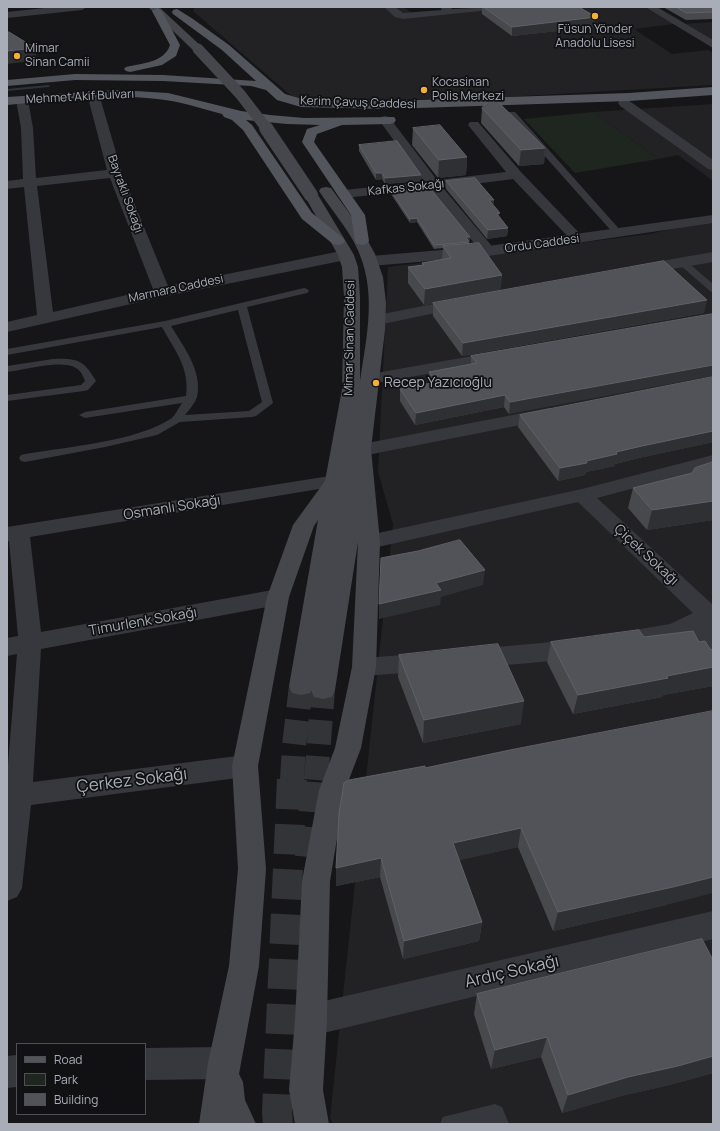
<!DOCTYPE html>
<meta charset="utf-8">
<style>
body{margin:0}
#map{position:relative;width:720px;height:1131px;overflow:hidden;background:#161618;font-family:Manrope,sans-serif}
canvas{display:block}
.frame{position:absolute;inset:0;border:8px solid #a8adb8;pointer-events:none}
.legend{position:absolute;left:16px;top:1043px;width:130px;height:72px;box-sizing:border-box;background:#111113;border:1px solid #4d4f55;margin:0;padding:5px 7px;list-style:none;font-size:12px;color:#a8adb8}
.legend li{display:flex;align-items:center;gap:8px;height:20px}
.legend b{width:20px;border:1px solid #4d4f55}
</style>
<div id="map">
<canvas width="720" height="1131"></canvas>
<div class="frame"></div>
<ul class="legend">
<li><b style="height:5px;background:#53555c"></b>Road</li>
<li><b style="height:11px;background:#1e261f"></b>Park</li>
<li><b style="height:11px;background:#525359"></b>Building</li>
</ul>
</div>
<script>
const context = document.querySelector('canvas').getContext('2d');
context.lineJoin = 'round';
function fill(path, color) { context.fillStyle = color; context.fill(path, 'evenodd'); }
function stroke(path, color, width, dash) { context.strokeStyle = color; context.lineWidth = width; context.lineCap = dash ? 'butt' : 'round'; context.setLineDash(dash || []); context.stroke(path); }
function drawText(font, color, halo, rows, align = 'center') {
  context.font = font + ' Manrope,sans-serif'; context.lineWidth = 3.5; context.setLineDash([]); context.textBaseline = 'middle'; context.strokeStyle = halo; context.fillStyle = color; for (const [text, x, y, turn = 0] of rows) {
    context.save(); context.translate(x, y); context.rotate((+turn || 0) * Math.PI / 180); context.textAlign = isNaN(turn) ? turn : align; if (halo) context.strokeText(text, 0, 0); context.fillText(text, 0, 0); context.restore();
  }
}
fill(new Path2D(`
 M194,7h209l14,9 88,-9h139l30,17 -40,5 38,25 36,-4 5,3v32l-225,13 -176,3 -17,-2 -101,-87z
 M713,22v20l-32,-18z
 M713,104v77l-35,-26 -20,4 -65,-47z
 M713,219v905h-380l-3,-6 63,-594 -15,-52 10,-205 262,-33z`), '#222225');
fill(new Path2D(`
 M593,112l65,47 -83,14 -51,-54z`), '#1e261f');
fill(new Path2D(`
 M48,85l2,1 -1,1 -42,4v-2z`), '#2c353c');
stroke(new Path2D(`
 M292,780l2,-34 7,-60
 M316,780l7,-90`), '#333438', 24, [24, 12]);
stroke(new Path2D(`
 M310,857l6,-78
 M278,1124l-1,-12 15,-333`), '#333438', 30, [30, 15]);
fill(new Path2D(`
 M509,112h6l106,119 1,2 -1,2h-6l-106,-119z
 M682,259l3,1 28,24v8l-3,-1 -31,-27 -2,-2z
 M304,288l3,1 2,2 -2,2 -60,14 26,96 -17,13 -4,1 -72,5 -23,13 -52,12 -80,15 -4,-1 -2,-3 2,-3 4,-1c41,-7 114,-13 147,-36 4,-4 7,-11 10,-15l-97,15 -6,-3 6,-3 101,-16c4,-28 -11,-45 -24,-69l-155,28v-6l158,-28zM238,310l24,92 -13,9 -64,4c4,-5 10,-12 12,-18 6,-26 -14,-51 -26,-71z
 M53,359c24,-1 31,1 43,22l-8,9 -4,1 -77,10v-6l74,-10 4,-4c-2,-5 -4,-10 -9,-13 -15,-9 -51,2 -69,4v-6z
 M495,1104l7,3 7,17h-69l3,-7z`), '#37383d');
fill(new Path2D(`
 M54,7h33l-5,3 -75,8v-6z
 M384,7h11l8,6 39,-3 -2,-3h11l1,2 43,-2 -5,3 -87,9 -8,-2z
 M645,7h12l56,33v8z
 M93,90l4,2 2,2 23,79 46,113 178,-36 5,2 3,3 -3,3 -5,2 -184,37 -155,35v-10l30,-7 -13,-128 -17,2v-8l16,-2 -2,-51 -5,-28 2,-3h8l2,3 5,28 3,50 71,-8 -20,-76 2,-2zM110,178l43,111 -100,23 -16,-126z
 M624,99l4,1 85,60v10l-5,-1 -88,-63 -2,-3 2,-3z
 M385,116l4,1 48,63 69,-8 -38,-47 2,-3h8l43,50 64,67 -2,3 -5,1 -5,-1 -60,-63 -70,9 53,63 -3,3 -5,2 -5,-2 -54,-65 -85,9 -5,-1 -2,-3 2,-3 5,-1 80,-8 -45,-62 2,-3z
 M713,252v10l-75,13 -6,-2 -2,-3 2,-3 6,-2z
 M463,298l6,2 2,3 -2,3 -91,19 -6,-1 -2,-4 2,-4 6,-1z
 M501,351l6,1 3,4 -3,4 -137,24 -6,-1 -3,-4 3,-4 6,-1z
 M549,408l7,2 2,4 -2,4 -194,38 -7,-2 -3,-4 3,-4 7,-2z
 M713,455v12l-116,31 116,107v65l-9,-3 -12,-22 2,-13 -20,9 -60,9 -8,-3 -4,-6 4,-6 64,-11 23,-11 -115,-111 -209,47 -8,-2 -3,-5 3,-5 8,-2 213,-46z
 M336,475l7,2 3,4 -3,4 -313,52 11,95 237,-43 8,2 3,6 -3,6 -8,2 -237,44 -8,133 212,-27 9,3 4,8 -4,8 -9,3 -214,28 -9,83 -5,9 -10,4v-124l10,-123 -10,2v-18l11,-2 -9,-95h-2v-14z
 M578,638l8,3 4,6 -4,6c-35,11 -76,11 -113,14l-8,-3 -4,-6 4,-6 8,-3 69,-6z
 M429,653l9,3 3,6 -3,6 -9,3 -65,5 -9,-3 -3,-6 3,-6 9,-3z
 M713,911v28l-402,97 -11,-5 -5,-11 5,-11 11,-5z
 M224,1047l12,4 4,12 -4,12 -12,4 -79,1v-32z
 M17,1055v32l-10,1v-32z`), '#37383d');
fill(new Path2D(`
 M713,215v8l-225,33 -117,10 -5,-2 -3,-3 3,-3 5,-2 117,-10z`), '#37383d');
fill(new Path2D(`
 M148,7h11l43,40 1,2 -1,2h-8z
 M326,187l5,1 32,44 12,22 8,23 3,26 -1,27 -14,119 9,93 -4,125 -15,81 -16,42 -15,91 -3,139 -4,70 6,34h-34l-6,-34 6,-70 7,-139 17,-91 16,-42 17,-81 6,-125 -23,148 -3,7 -9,2 -9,-2 -3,-7 -1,3 -9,2 -9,-2 -3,-7 29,-166 -4,6 -25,71 -31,169 8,103 -7,97 -20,108 4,8 2,18 11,24h-57l9,-61 21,-97 9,-97 -6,-103 35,-169 26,-72 32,-44 17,-92 2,-92 -2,-30 -4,-12 -34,-60 2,-3 5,-1 5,1 2,3 36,60 4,12 2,30v84c7,-47 18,-92 -5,-137 -10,-19 -24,-35 -36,-53l2,-3z`), '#45474d');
fill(new Path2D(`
 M157,8l5,3 18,34 -4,11 -14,9 -32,7 -4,-1 -2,-2 2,-2c16,-4 38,-4 44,-22l-18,-34z
 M177,9l16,10 36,26 56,49 17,5 85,2 242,-8 84,-6v8l-84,6 -242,8 -86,-2 -24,-7 -11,-10 -15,-4 -88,-5 -88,-1 -68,6v-6l68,-6 88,1 93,6 -34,-31 -49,-36 -1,-2 1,-2z
 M119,90l49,3 73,18 29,4 34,3 90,-1 2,3 -2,3 -4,1 -48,1 -25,9 -3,8 51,73 4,26 -2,3 -5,1 -5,-1 -2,-3 -4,-26 -49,-73 5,-13 13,-4 -33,-1 -41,-4 6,5 60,88 31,25 2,3 -2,3 -5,1 -5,-1 -31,-25 -59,-89 -11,-10 -8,-3 -2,-3c-22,-6 -43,-13 -65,-15 -50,-6 -101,1 -150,6v-8z`), '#53555c');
stroke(new Path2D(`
 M198,49l42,45 27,35`), '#45474d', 11);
stroke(new Path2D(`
 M266,128l45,67`), '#45474d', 14);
fill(new Path2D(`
 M482,7h97l17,10 -2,10 -82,9 -30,-22z
 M663,7h50v12l-27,1z
 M482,108l63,40 -1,16 -25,2 -38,-43z
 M413,128l54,29 -1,18 -28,3 -26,-33z
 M359,145l62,36 -36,3 -3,-5 -6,1 -17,-29z
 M446,181l48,19 -1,5 7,12 8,11 -1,8 -20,3 -41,-50z
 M391,191l79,46v4h-2l1,1v2l33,31 -2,16 -76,14 -16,-22v-16l14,-2v-2l20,-3 1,-12 -9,1 -17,-27 -7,1 -19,-29z
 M433,303l271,10 -242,43 -29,-40z
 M713,314l-204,100 -5,-7 -89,18 -15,-24v-12l29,-5v-12l42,-8v-8z
 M713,377v65l-74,16 -24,6v2l-29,6 -1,3 -27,6 -40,-54 2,-12z
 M713,462v58l-66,10 -19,-22 5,-20 59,-15z
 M644,637l55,5 11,7 3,1v36l-50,9 -1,2 -89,17 -26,-52 4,-20z
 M399,655l122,69 -98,19 -25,-66z
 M425,768l241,137 -113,26 -35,-84 -59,13 23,62 -3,19 -76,18 -23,-82 -44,9z
 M713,960v113l-44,12 -48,11 -59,17 -21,-56 -50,12 -17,-55 3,-20z`), '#47494d');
fill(new Path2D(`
 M596,17l-2,10 -82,9v-9z
 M35,48l2,12 -30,4v-13z
 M545,148l-1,16 -25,2 2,-16z
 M467,157l-1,18 -28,3 1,-18z
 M376,173h6v6l-6,1z
 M421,175v6l-36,3v-6z
 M489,200h5l-1,8z
 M417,218v4l-7,1v-4z
 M508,228l-1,8 -20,3 1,-9z
 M466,237h4v4h-5z
 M502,275l-2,16 -76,14 1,-16z
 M707,300l-3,13 -242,43 1,-13z
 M713,365v11l-204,38 1,-12z
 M505,395l-1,12 -89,18 1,-12z
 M713,431v11l-74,16 -24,6v2l-29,6 -1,3 -27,6 2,-13 56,-16 26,-6z
 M713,501v19l-66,10 5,-20z
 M485,570l-2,15 -42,12 -1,8 -61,14v-15l57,-21z
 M713,667v19l-50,9 -1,2 -89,17 5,-19 89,-19z
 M524,701l-3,23 -98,19 1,-23z
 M521,828l-3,19 -67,15 2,-19z
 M381,858l-1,19 -44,9v-18z
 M713,877v16l-47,12 -113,26 5,-19z
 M482,922l-3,19 -76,18 1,-18z
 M547,1037l-6,20 -50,12 4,-19z
 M713,1056v17l-44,12 -48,11 -59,17 6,-18 60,-18z`), '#2f3033');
const building = new Path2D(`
 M484,7h95l17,10 -84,10z
 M676,7h37v5l-26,1z
 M7,32h2l26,16 -28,3z
 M493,97l52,51 -24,2 -39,-42z
 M440,125l27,32 -28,3 -26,-32z
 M397,141l24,34 -36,3 -3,-5h-6l-17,-28z
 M475,178l19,22h-5l11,13 -3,1 11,14 -20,2 -42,-49z
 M429,187l41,50h-4l3,5 -35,3 -17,-27 -7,1 -19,-28z
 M479,243l23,32 -77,14 -17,-22 16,-2 -2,-2 29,-5 -8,-12z
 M664,261l43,39 -244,43 -30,-40z
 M713,314v51l-203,37 -5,-7 -89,18 -16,-24 37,-7 -8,-10 48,-9 -6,-7z
 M713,377v54l-71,15 -26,6 1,2 -31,7 1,2 -27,5 -40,-53z
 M713,462v39l-61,9 -19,-22 59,-15 3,-5z
 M460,540l25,30 -49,13 5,7 -62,14 2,-46 37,-7z
 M639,630l5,7 49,-6 6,11 6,-1 5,8 3,1v17l-46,9 1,2 -90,17 -27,-53z
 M498,644l26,57 -100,19 -25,-65z
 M713,711v166l-40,10 -115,25 -37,-84 -68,15 29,79 -78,19 -23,-83 -45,10 3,-54 5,-31 5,-3 76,-14v2l85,-18z
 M702,939l11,21v96l-35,10 -50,11 -60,18 -21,-58 -52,13 -18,-56z`);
fill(building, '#525359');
stroke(building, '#5f6168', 1);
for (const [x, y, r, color] of [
 [595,16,4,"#f2b134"],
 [17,56,4,"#f2b134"],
 [424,90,4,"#f2b134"],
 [376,383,4,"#f2b134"]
]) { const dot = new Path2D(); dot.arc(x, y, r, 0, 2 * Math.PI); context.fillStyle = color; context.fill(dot); stroke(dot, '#111113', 1.5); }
drawText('12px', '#a8adb8', '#111113', [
 ["Füsun Yönder",595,30,"center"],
 ["Anadolu Lisesi",595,44,"center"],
 ["Mimar",25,49],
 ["Sinan Camii",25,63],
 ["Kocasinan",432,83],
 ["Polis Merkezi",432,97]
], 'left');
drawText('12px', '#a8adb8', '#111113', [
 ["Mehmet Akif Bulvarı",80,97,-3],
 ["Kerim Çavuş Caddesi",358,103,2],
 ["Kafkas Sokağı",406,188,-6],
 ["Bayraklı Sokağı",125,194,70],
 ["Ordu Caddesi",542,244,-8],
 ["Marmara Caddesi",176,289,-12],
 ["Mimar Sinan Caddesi",350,338,-89]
]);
drawText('14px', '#a8adb8', '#111113', [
 ["Recep Yazıcıoğlu",384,383]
], 'left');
drawText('14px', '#a8adb8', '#111113', [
 ["Osmanlı Sokağı",172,508,-9],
 ["Çiçek Sokağı",646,555,43],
 ["Timurlenk Sokağı",143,622,-10]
]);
drawText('17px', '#a8adb8', '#111113', [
 ["Çerkez Sokağı",132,781,-7],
 ["Ardıç Sokağı",512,972,-13]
]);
</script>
